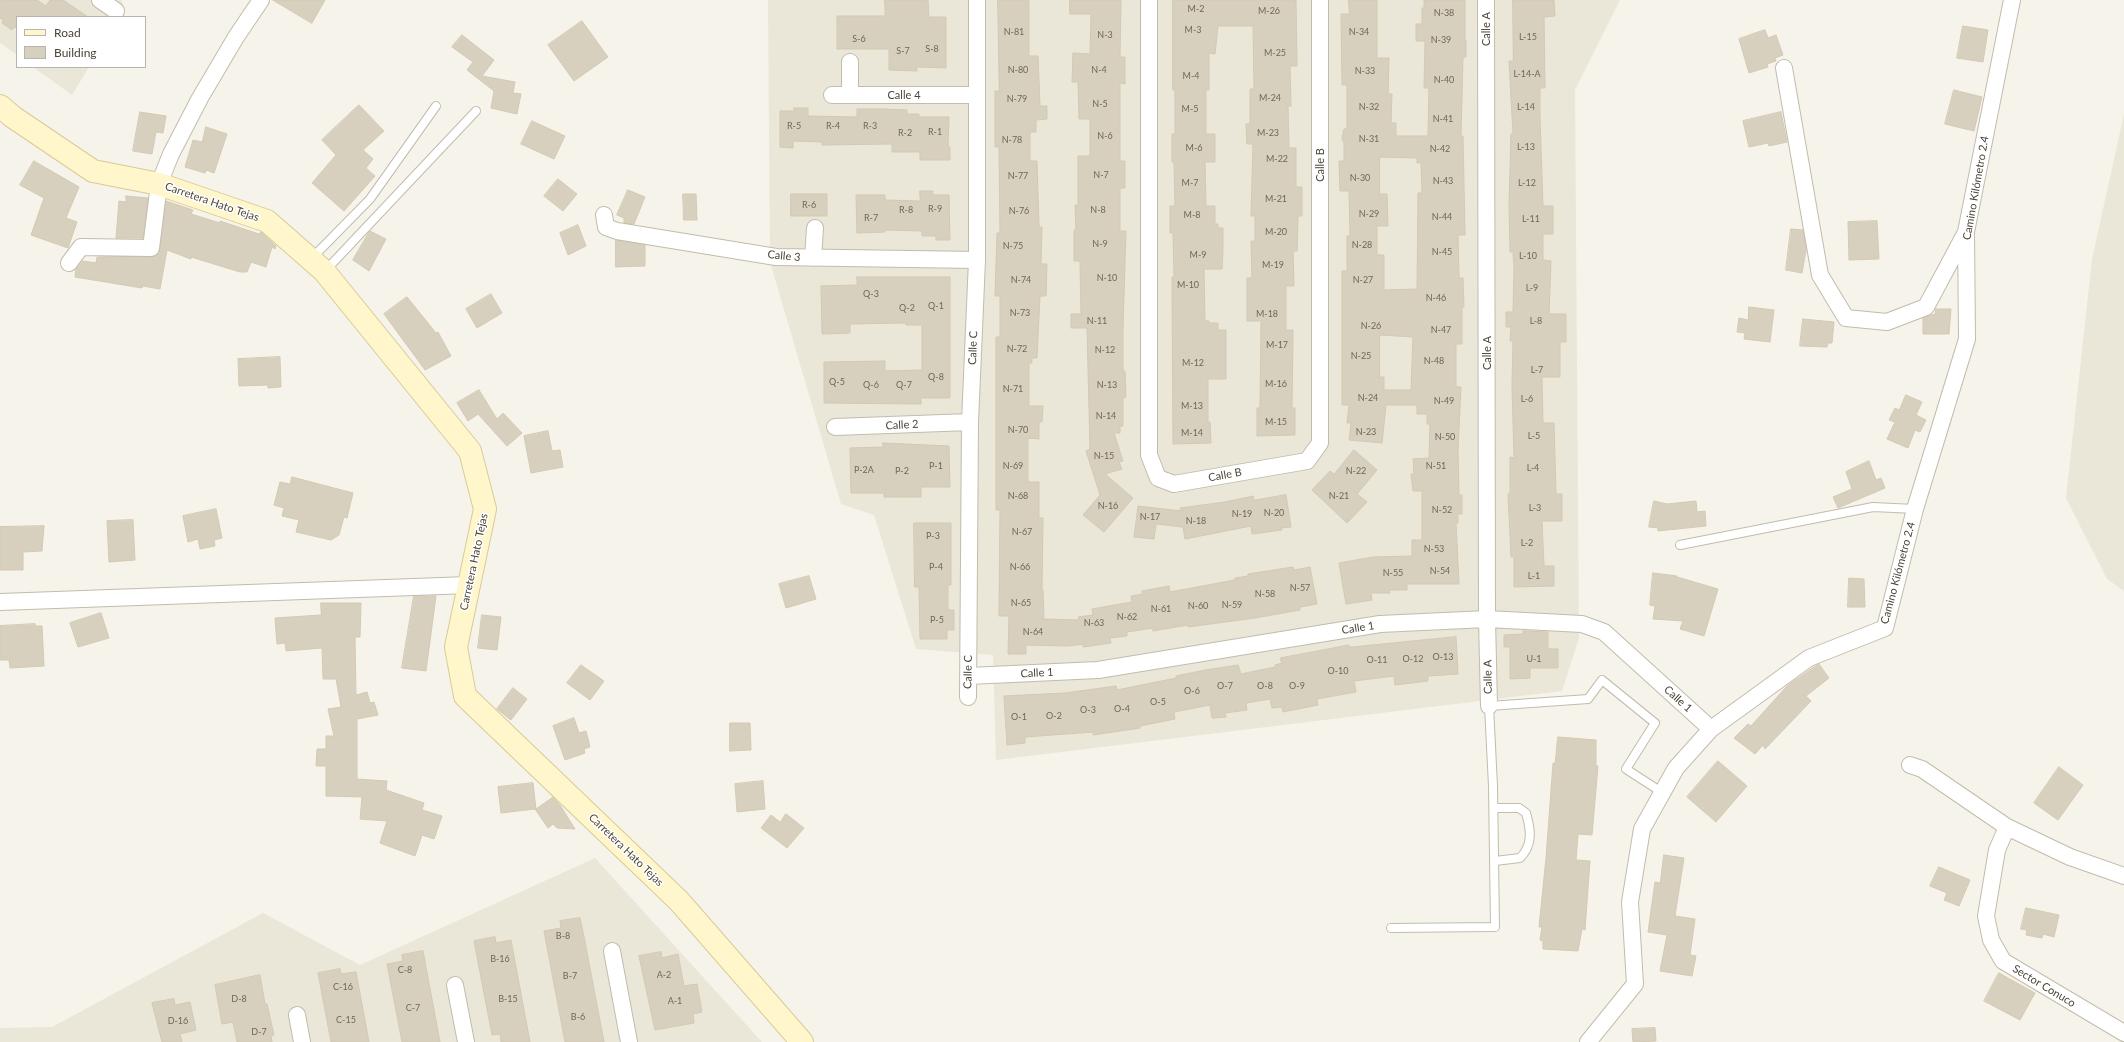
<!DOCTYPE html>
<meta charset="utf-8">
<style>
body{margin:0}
#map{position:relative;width:2124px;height:1042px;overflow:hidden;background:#f6f3ea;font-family:Lato,sans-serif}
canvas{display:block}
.legend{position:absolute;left:16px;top:16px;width:130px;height:52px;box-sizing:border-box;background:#fff;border:1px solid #b7b4af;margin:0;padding:5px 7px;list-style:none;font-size:12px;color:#4b4437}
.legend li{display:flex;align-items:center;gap:8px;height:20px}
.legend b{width:20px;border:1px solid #b7b4af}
</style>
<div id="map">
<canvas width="2124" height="1042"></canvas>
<ul class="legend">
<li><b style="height:5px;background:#fff6cb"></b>Road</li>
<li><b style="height:11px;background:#d8d0bf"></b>Building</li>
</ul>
</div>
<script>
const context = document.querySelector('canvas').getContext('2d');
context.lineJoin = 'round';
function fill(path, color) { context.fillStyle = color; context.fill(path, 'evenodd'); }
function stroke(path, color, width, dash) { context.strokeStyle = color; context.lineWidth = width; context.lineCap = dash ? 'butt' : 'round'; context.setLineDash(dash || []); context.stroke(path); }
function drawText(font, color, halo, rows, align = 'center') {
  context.font = font + ' Lato,sans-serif'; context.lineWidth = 3; context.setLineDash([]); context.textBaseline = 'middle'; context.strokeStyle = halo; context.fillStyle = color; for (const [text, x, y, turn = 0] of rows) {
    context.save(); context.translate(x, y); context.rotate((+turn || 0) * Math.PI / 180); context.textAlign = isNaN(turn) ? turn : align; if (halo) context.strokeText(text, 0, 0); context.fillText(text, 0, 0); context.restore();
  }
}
fill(new Path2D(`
 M0,0h121l4,9 -5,8h-103v38l-17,-12z
 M768,0h852l-45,90 4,548 -17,53 -566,69 -3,-105 -77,-6 -42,-134 -33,-11 -71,-242z
 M33,67h56l-17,28z
 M2124,114v477l-17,-12 -41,-81 26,-239z
 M595,858l167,184h-762v-14l52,-1 211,-114 97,52z`), '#eae6d8');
const building = new Path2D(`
 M0,0h37l9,6 4,-6h13l25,17h-71v11l-3,-1 -2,3 -10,-7 1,-3 -3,-2z
 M273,0h52l-13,23z
 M885,0h43l1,17h17v51l-29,-1v4l-28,-1v-21h-52v-33h48z
 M998,0h31v56h9l2,50h7v13l-11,1v12h-6v29h7l2,66h3l-1,37h6l-1,32h-6l-3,62h-5v5h-3v43h14l-1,16h-3v17l-11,-1v44h11v36h4l-1,72h1l1,29 35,1 -1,-3 15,-2 -1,-6 40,-7 -1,-6 12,-2 -1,-3 27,-5 1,6 65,-12v-2l13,-2v-2l45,-7 1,3 16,-3 7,37 -17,3v3l-45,8 -67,9v-2l-35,6v-3l-26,4v4l-17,2 1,5 -28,4v-3l-15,2 -42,-1v9h-18l1,-38h-10l1,-106h-4v-173h4v-41h-5l2,-63h3l-1,-86h-4v-56h4z
 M1070,0h51l-1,57h5v27l-5,-1v78h5v27h-5v43h6l-3,97v43h2l1,26 -3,1v28h-3v7h-6l9,28 -4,1 3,7 -17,5 28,24 -29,34 -21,-17 17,-20 -14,-44 4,-2 -3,-121h-16v-14h10l-1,-53h-6v-31h2l-1,-25h3v-49h12v-37h-11l-1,-37h-6l1,-29 17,1 1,-40h-21z
 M1173,0h123l1,66h-7l1,40h-3l1,42h7v39h6v29h-4l-1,35h-4l1,35h-8v44h7l-1,78h3v27l-38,1v-28h3l1,-87h-14v-43h5l-1,-37h4v-25h-4l2,-72h-6l-1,-20h4v-35h4l-1,-63h-35l-3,28 -6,-1v37h-3v44h9v28h-10l1,44h9v18h3v4h5v23l-1,18h-18l1,52h4v2h9v7h8v49h-18v43h2l1,21 -38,1 -1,-167h2l-1,-44h-3v-27h5l-1,-44h-2v-28h3v-44h-2z
 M1349,0h28v58h12l-1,36h4l-1,29h5v13h32l1,-48h-5l1,-47h-9v-17h6v-16h2v-8h41v40h1v17h-3l-2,79h2l2,99h-7l1,43h4l1,29h-2v37h-6v43h5l-3,63 1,45h3v19h-4v9h-2l3,61h-52v6h-18l1,3h-19l1,7 -26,4 -7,-41 34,-6 39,-1v-16h10v-49h-9l-2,-17h3l-1,-15 16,-1 1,-34h-3v-10h-10v-9h-31l-4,38 -33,-3 2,-17h-4l2,-18h-7v-134h5v-35h3l-1,-45h-9l-1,-30h5v-18l-2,-4 2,-10h3v-44h-5l-1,-71h8zM1380,157l37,1v5h4l1,30h-4l-1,96 -33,1v-35h-7v-29h11l-1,-32h-7zM1380,335l33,2 -2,53h-27v-13h-4z
 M1513,0h41l1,16 -11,1 1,71h-5v29l3,89h10v28h-10v26l8,1 -2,53h17v28h-6v35h-18l1,46h11l2,71h6v27h-20l2,45h10v20l-40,1v-30h-3l-3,-63h2v-37l4,1 -2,-72 1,-45h-3l1,-14h-5v-15h7l1,-44 -1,-16h-3l-1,-47 2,-71h2l-4,-73h4z
 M582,21l26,36 -34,24 -26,-36z
 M1963,26l25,4 -5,32 -26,-4z
 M1765,30l3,8 8,-3 7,20 -8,3 1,3 -9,3 1,3 -19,6 -10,-34z
 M462,35l32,25 -12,16 33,6 -2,11 8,1 -4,20 -26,-6 3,-17 -27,-21 6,-8 -21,-15z
 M1954,90l28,7 -8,34 -29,-7z
 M359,105l25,26 -21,19 10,9 -7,9 9,8 -31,35 -32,-28 24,-28 -14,-15z
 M794,108h14v8l49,1v-8h26l24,1v4h12v3h30l-1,30h2v13h-30v-8h-28v-8l-70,1v-3l-29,-1v7l-13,-1v-36h14z
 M140,112l26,4 -3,17 -7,-1 -4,22 -19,-3z
 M1781,112l6,30 -18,4 -1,-3 -19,4 -6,-26z
 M532,121l33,15 -11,23 -33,-15z
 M206,127l21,7 -13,39 -8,-3 -1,3 -20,-6 8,-27 9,2z
 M34,161l45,26 -13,31 11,4 -9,26 -37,-13 13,-37 -24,-13z
 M558,179l19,15 -14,17 -19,-15z
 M628,190l17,7 -11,27 -10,-1v-5l-7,-3z
 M920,191h13v4h16l1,45h-14v-4h-14v-5l-37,-1v2l-28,1 -1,-38h29v5l35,1z
 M683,194h13l1,26h-13z
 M791,194h36v22h-36z
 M126,196l22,2 -5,40h-27l3,-37 7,1z
 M166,201l27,9 -2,4 29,9v-2l39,13 2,-2 15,14 -1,3 -3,-2 -6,20 -15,-5 -4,10h-7l-49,-15v2l-24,-9 -7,39 -17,-3 -1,2 -67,-11 1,-8 7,-8 13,2 1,-6 59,-1 4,-7z
 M1877,221l2,38 -30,1 -1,-38z
 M578,225l8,21 -18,9 -8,-22z
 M1791,229l12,1 3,20 -4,23 -16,-3z
 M370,231l16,8 -17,32 -16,-11z
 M616,240l29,5v21l-29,1z
 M857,277h93v121h-29v6l-97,-1v-41l61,-1v10l37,-1v-45h-16v-2l-56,1v9l-28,1 -1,-48 36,-1z
 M491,294l11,19 -25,15 -11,-19z
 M407,297l29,36 2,-1 13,24 -26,14 -41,-56z
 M1749,307l25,3 -4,32 -26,-3 1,-6 -8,-1 2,-14 9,2z
 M1936,309h15l-2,25h-26v-16l12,-4z
 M1803,319l31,3 -2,21h-4l-1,4 -27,-1z
 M280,357l1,30 -13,1v-3l-29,1 -1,-27z
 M479,390l18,29 6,-6 19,20 -15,13 -29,-32 -10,7 -11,-18z
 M1906,395l16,7 -6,13 10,5 -6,12 -5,-2 -7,18 -21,-9 8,-17 -6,-2 6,-12 4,2z
 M548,431l4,20 8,-1 3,17 -32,6 -7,-37z
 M883,443l66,3 1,41h-29v10h-37v-4h-33l-1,-45 33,-1z
 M1354,450l23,20 -20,24 10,8 -20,21 -35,-33 18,-19 4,3z
 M1869,461l7,19 5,-2 4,10 -47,20 -5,-11 19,-8 -6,-17z
 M292,477l61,16 -6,25 -3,-1 -5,18 -8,5 -35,-8 3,-12 -17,-4 2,-8 -10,-3 6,-23 10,2z
 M1286,495l5,32 -10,1 1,2 -30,4 -1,-8 -66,13 -2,-12 -27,-3 -2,15 -20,-2 4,-31 43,5 -1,-3 45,-6 28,-6 1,4z
 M1654,501l13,3 29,-3 1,11 8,-1 1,15 -48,5v-3l-9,-1z
 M216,509l6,29 -8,2 1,6 -15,3 -2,-10 -10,3 -5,-26z
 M133,520l2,40 -26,2 -2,-41z
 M914,523h37v62h-3v25h6v20h-7v9h-27l-1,-52h-4z
 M44,526l-2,25 -19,1v18h-23v-43z
 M1653,573l24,3v1l41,12 -14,47 -24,-7 3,-8 -30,-2 2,-13 -5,-1z
 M809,576l7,23 -30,9 -7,-24z
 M1849,578l15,1 1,28h-17z
 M414,596h22l-10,75 -24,-3z
 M321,603h40l-1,34h-5l1,58 11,-3 3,11 4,-1 4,13 -21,4v60l30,2 -1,9 38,13 -2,7 20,6 -8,23 -12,-4 -7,21 -35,-13 7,-22 -27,-2 2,-22 -36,-1v-30h-10l1,-17h9v-13h8l-6,-27 13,-2 -5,-28h-13l-1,-31 -36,3 -1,-8 -8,1 -2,-26 46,-3z
 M101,613l8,25 -31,9 -8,-24z
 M482,615l19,2 -4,33 -19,-2z
 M35,624v2h7l2,40 -34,2 -1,-8h-9v-34z
 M1523,631l25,1v17h10v19h-28v10l-20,1v-32h-6v-12l19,-1z
 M1456,637l2,37 -30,2v5l-33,4 -1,-9 -40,5 2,11 -39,7 1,6 -35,7 -1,-5 -10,1 -2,-9 -24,4 1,7 -22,3 1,4 -14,1 -2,-13 -36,7 1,7 -35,7v2l-47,7v-3l-68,5v6l-18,2 -3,-49 61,-3 51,-7 1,4 59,-12v-2l29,-6 33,-5 3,9 34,-7v-2l7,-2 -2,-5 69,-13v2z
 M1819,664l10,14 -23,18 5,5 -46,48 -2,-4 -8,9 -21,-16 14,-14 3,2 36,-40z
 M581,665l23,16 -14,19 -23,-17z
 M513,688l14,11 -16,21 -14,-11z
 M574,718l5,15 7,-2 4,16 -6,2 1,4 -20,7 -12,-34z
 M730,723h20l1,27 -21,1z
 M1558,737l38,3v26h2l-6,69 -14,-1 -2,26 14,1 -5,69 -3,-1 -4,22 -35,-2v-8l-3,-1 2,-13h-3l7,-69 7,-95h2z
 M1718,761l29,25 -31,36 -29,-25z
 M2059,767l24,18 -25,35 -24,-17z
 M763,781l2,28 -28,3 -2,-28z
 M533,783l3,26 17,-12 7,8 15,24 -18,-1 -4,-4 -5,4 -13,-19 -34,4 -3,-26z
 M786,814l18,14 -17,20 -26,-20 10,-13 9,7z
 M1664,855l20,3 -9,58 20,3 -5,36 6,1 -4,20 -32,-5 7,-36 -19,-3 7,-50 5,1z
 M1939,867l31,13 -11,26 -15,-6 3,-7 -17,-7z
 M2026,908l33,7 -5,22 -11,-3 -1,4 -16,-3 1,-5 -6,-1z
 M580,918l5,24 19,100h-39l-21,-111 17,-3 -1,-7z
 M495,937l1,6 15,-3 19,102h-29l-1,-8 -8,1 -18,-94z
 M423,951l17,91h-38l-15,-78 16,-3 -1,-6z
 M661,952l1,6 16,-4 6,32 13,-2 5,28 -9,2 1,9 -39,7 -16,-74z
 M340,969l1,5 15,-2 13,70h-38l-13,-69z
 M1999,973l36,20 -15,27 -36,-19z
 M260,975l5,29h2l7,31 -3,1 1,6h-35l-4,-20 -11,2 -7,-39z
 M174,999l1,6 15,-3 6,28 -16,4 2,8h-20l-10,-39z
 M1655,1028l1,13 -23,1 -1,-13z`);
fill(building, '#d8d0bf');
stroke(building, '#d4c9b1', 1);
const lane = new Path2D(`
 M311,259l59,-60 66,-93
 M325,271l151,-160
 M1680,545l193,-38 42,2
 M1494,808h25l7,5c5,17 7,32 -6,45l-25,3
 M1391,928l104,-1 -2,-141 -4,-80 99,-7 14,-19 53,43 -29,46 37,24`);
const street = new Path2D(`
 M100,0l16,11
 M1149,0v455l9,23 16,6 133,-23 13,-18v-443
 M1486,0l1,619 2,87
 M1784,68l36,207 26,43 41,4 39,-15 39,-73
 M832,95h145
 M850,95v-33
 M604,215l2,12 11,4 159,26 201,3
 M813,258l2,-30
 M69,263l12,-16 70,1 8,-64 12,-30 29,-56 36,-61 25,-37
 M835,427l135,-5
 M0,602l469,-17
 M969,676l129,-6 282,-46 107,-5 95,5 22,8 107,97
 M968,697l2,-275 7,-162v-260
 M1910,765l12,4 85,58 63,30 54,19
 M2007,827l-10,23 -11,66 5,24 12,21 121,72
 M612,951l17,91
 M455,985l11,57
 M297,1015l5,27
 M1588,1042l47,-58 -5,-82 12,-73 34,-61 35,-39 98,-71 76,-30 30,-119 52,-170 -1,-107 46,-232`);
const secondary = new Path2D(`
 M0,106l13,11 80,54 66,13 108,37 57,50 146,180 15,58 -29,138 9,49 214,205 123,141`);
stroke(lane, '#c2bcac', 10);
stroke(street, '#c2bcac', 18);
stroke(secondary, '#d8cb98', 24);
stroke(lane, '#fff', 8);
stroke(street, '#fff', 16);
stroke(secondary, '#fff6cb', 22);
drawText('9px', '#6e6759', null, [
 ["M-2",1196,9],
 ["M-26",1269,11],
 ["N-38",1444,13],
 ["M-3",1193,30],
 ["N-81",1014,32],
 ["N-34",1359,32],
 ["N-3",1105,35],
 ["L-15",1528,37],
 ["S-6",859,39],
 ["N-39",1441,40],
 ["S-8",932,49],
 ["S-7",903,51],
 ["M-25",1275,53],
 ["N-80",1018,70],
 ["N-4",1099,70],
 ["N-33",1365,71],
 ["L-14-A",1527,74],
 ["M-4",1191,76],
 ["N-40",1444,80],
 ["M-24",1270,98],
 ["N-79",1017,99],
 ["N-5",1100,104],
 ["N-32",1369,107],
 ["L-14",1526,107],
 ["M-5",1190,109],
 ["N-41",1443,119],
 ["R-5",794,126],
 ["R-4",833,126],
 ["R-3",870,126],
 ["R-1",935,132],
 ["R-2",905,133],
 ["M-23",1268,133],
 ["N-6",1105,136],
 ["N-31",1369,139],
 ["N-78",1012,140],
 ["L-13",1526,147],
 ["M-6",1194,148],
 ["N-42",1440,149],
 ["M-22",1277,159],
 ["N-7",1101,175],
 ["N-77",1018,176],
 ["N-30",1360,178],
 ["N-43",1443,181],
 ["M-7",1190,183],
 ["L-12",1527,183],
 ["M-21",1276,199],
 ["R-6",809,205],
 ["R-9",935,209],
 ["R-8",906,210],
 ["N-8",1098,210],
 ["N-76",1019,211],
 ["N-29",1369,214],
 ["M-8",1192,215],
 ["N-44",1442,217],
 ["R-7",871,218],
 ["L-11",1531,219],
 ["M-20",1276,232],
 ["N-9",1100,244],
 ["N-28",1362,245],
 ["N-75",1013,246],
 ["N-45",1442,252],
 ["M-9",1198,255],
 ["L-10",1528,256],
 ["M-19",1273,265],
 ["N-10",1107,278],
 ["N-74",1021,280],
 ["N-27",1363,280],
 ["M-10",1188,285],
 ["L-9",1532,288],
 ["Q-3",871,294],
 ["N-46",1436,298],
 ["Q-1",936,306],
 ["Q-2",907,308],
 ["N-73",1020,313],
 ["M-18",1267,314],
 ["N-11",1097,321],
 ["L-8",1536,321],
 ["N-26",1371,326],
 ["N-47",1441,330],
 ["M-17",1277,345],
 ["N-72",1017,349],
 ["N-12",1105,350],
 ["N-25",1361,356],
 ["N-48",1434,361],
 ["M-12",1193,363],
 ["L-7",1537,370],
 ["Q-8",936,377],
 ["Q-5",837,382],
 ["M-16",1276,384],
 ["Q-6",871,385],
 ["Q-7",904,385],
 ["N-13",1107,385],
 ["N-71",1013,389],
 ["N-24",1368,398],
 ["L-6",1527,399],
 ["N-49",1444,401],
 ["M-13",1192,406],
 ["N-14",1106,416],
 ["M-15",1276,422],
 ["N-70",1018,430],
 ["N-23",1366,432],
 ["M-14",1192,433],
 ["L-5",1534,436],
 ["N-50",1445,437],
 ["N-15",1104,456],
 ["P-1",936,466],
 ["N-69",1013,466],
 ["N-51",1436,466],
 ["L-4",1533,468],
 ["P-2A",864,470],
 ["P-2",902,471],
 ["N-22",1356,471],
 ["N-68",1018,496],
 ["N-21",1339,496],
 ["N-16",1108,506],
 ["L-3",1535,508],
 ["N-52",1442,510],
 ["N-20",1274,513],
 ["N-19",1242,514],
 ["N-17",1150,517],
 ["N-18",1196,521],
 ["N-67",1022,532],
 ["P-3",933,536],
 ["L-2",1527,543],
 ["N-53",1434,549],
 ["P-4",936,567],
 ["N-66",1020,567],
 ["N-54",1440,571],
 ["N-55",1393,573],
 ["L-1",1534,576],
 ["N-57",1300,588],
 ["N-58",1265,594],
 ["N-65",1021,603],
 ["N-59",1232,605],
 ["N-60",1198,606],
 ["N-61",1161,609],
 ["N-62",1127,617],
 ["P-5",937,620],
 ["N-63",1094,623],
 ["N-64",1033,632],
 ["O-13",1443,657],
 ["O-12",1413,659],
 ["U-1",1534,659],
 ["O-11",1377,660],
 ["O-10",1338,671],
 ["O-7",1225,686],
 ["O-8",1265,686],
 ["O-9",1297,686],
 ["O-6",1192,691],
 ["O-5",1158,702],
 ["O-4",1122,709],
 ["O-3",1088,710],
 ["O-2",1054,716],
 ["O-1",1019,717],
 ["B-8",563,936],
 ["B-16",500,959],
 ["C-8",405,970],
 ["A-2",664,975],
 ["B-7",570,976],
 ["C-16",343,987],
 ["D-8",239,999],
 ["B-15",508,999],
 ["A-1",675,1001],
 ["C-7",413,1008],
 ["B-6",578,1017],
 ["C-15",346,1020],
 ["D-16",178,1021],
 ["D-7",259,1032]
]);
drawText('11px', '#4b4437', '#fff', [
 ["Calle A",1486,29,-90],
 ["Calle 4",904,95],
 ["Calle B",1320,165,-90],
 ["Camino Kilómetro 2.4",1976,188,-80],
 ["Carretera Hato Tejas",212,202,19],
 ["Calle 3",784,256,5],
 ["Calle C",973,348,-88],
 ["Calle A",1487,353,-90],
 ["Calle 2",902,425,-3],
 ["Calle B",1225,475,-10],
 ["Carretera Hato Tejas",474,562,-78],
 ["Camino Kilómetro 2.4",1898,573,-75],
 ["Calle 1",1358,628,-9],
 ["Calle C",968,672,-89],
 ["Calle 1",1037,673,-3],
 ["Calle A",1488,677,-91],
 ["Calle 1",1678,699,42],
 ["Carretera Hato Tejas",626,850,44],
 ["Sector Conuco",2044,986,31]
]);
</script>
